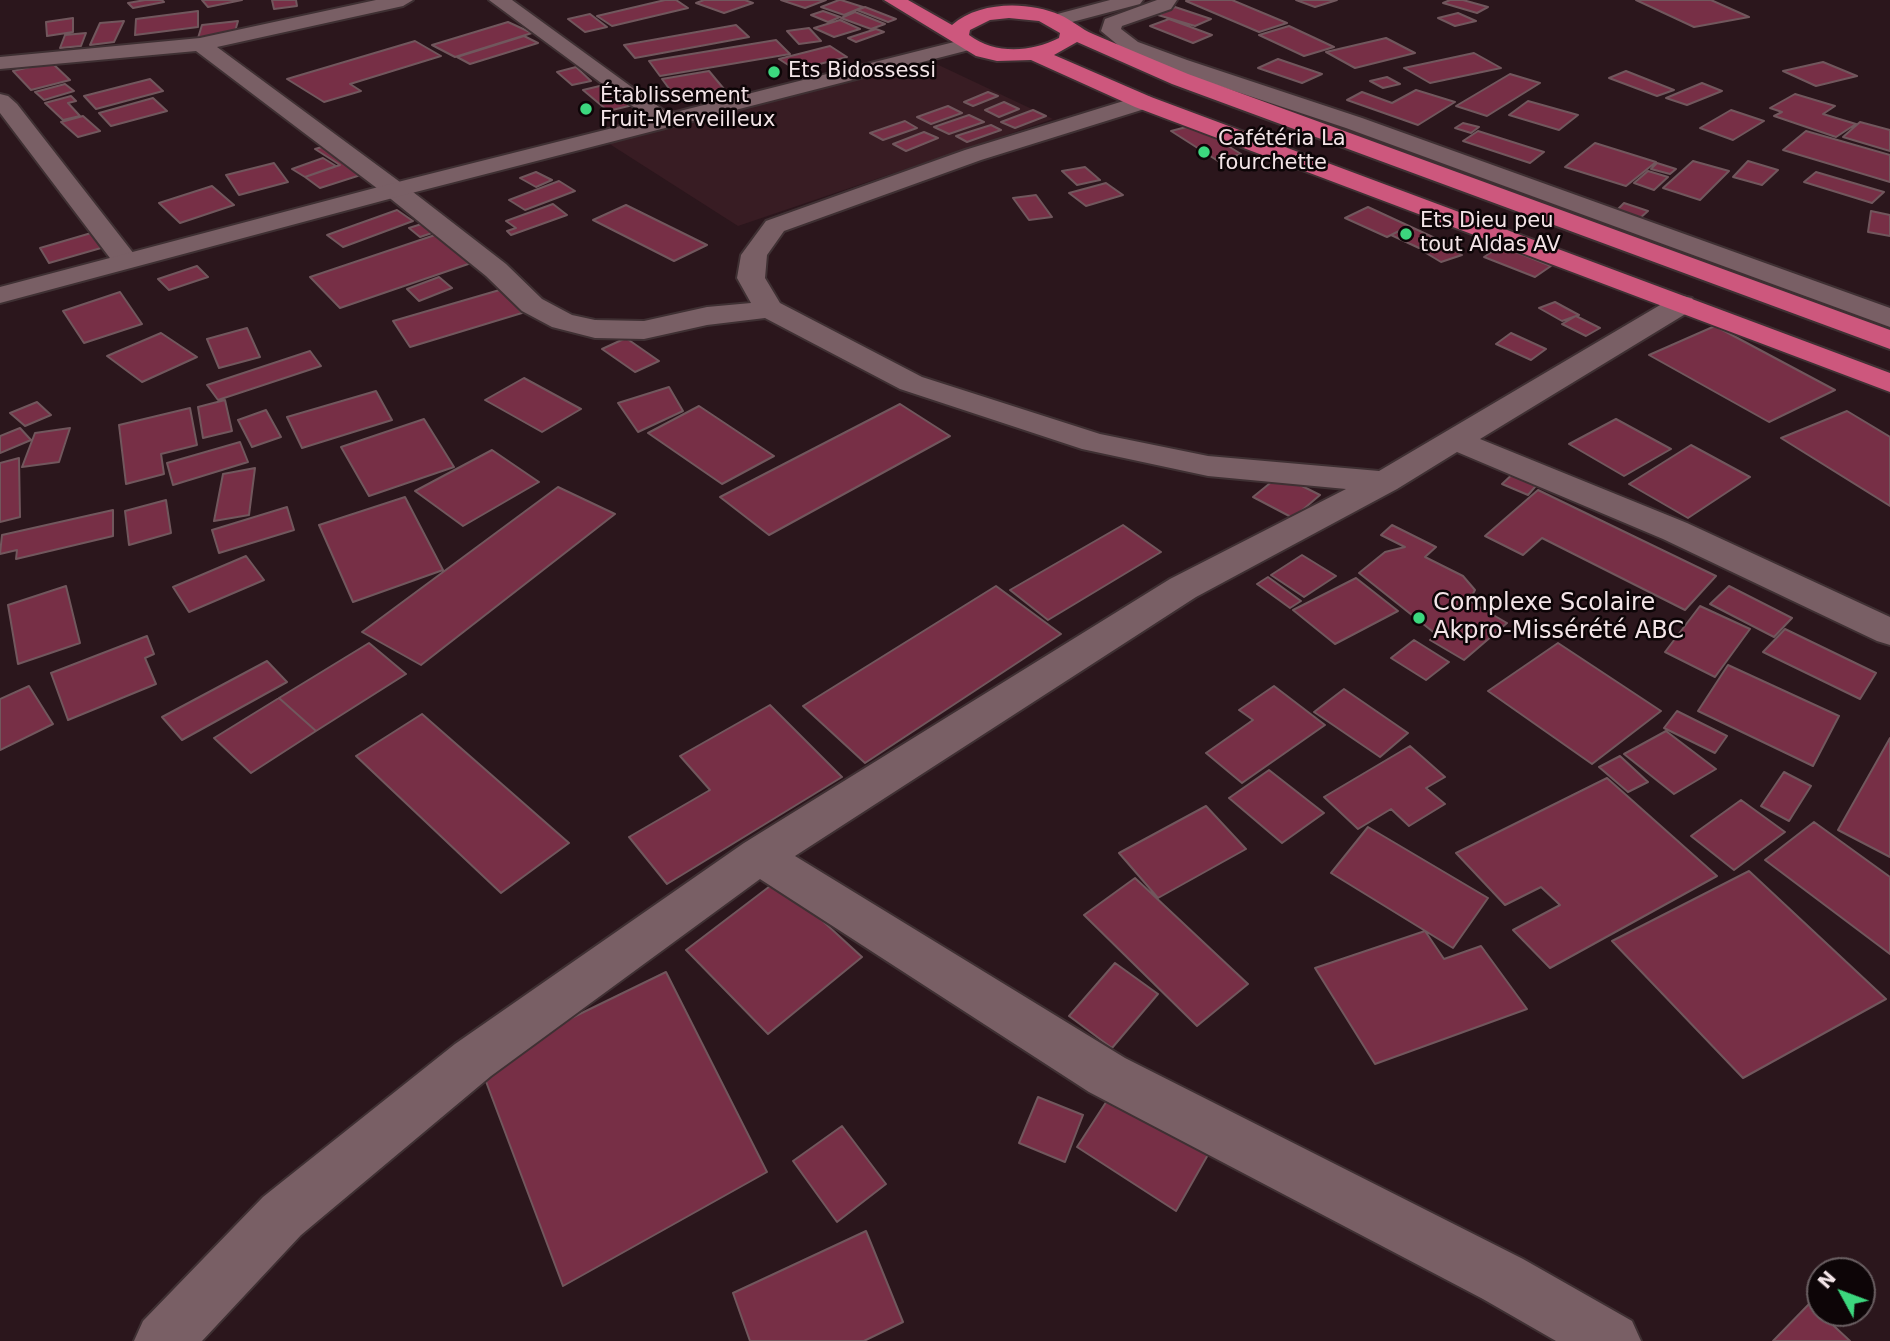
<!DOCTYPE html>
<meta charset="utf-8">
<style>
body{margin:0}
#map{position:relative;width:1890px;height:1341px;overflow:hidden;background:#2b161c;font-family:"DejaVu Sans",sans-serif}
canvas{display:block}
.north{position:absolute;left:1806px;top:1257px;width:70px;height:70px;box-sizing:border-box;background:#0d0507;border:2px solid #695e61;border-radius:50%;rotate:311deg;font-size:19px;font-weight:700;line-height:28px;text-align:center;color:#f3e4e7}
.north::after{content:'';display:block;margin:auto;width:24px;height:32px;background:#3cd77e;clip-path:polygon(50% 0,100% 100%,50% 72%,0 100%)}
</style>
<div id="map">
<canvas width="1890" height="1341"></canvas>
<div class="north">N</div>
</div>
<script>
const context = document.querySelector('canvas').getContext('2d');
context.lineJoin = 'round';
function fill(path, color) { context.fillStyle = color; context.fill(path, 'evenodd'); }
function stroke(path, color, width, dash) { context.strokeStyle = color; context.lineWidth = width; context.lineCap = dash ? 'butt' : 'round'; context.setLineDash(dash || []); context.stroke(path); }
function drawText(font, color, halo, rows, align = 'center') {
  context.font = font + ' "DejaVu Sans",sans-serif'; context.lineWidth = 5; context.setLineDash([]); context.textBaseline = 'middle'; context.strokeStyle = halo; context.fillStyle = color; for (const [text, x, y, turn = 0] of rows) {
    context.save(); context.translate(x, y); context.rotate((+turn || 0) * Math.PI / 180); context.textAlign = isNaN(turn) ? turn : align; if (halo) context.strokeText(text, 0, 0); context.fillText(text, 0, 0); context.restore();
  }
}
fill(new Path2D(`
 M928,60l125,59 -315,107 -130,-83z`), '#381c23');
const building = new Path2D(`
 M145,0h17l2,2 -31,6 -5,-5z
 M202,0h40l-34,7z
 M272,0h24l1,6 -23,3z
 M665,0h11l12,8 -76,18 -15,-10z
 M704,0h41l8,3 -29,10 -28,-10z
 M781,0h45l-21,8z
 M839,0h2l22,7 -19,8 -23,-8z
 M1190,0h42l55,23 -28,9 -73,-31z
 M1296,0h41l-22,7z
 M1450,0h13l25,7 -11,6 -34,-10z
 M1636,0h75l38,17 -55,10z
 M865,7l31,12 -8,3 -31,-12z
 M1175,7l36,12 -16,7 -37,-11z
 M198,11v16l-63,8 1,-16z
 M823,11l17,6 -12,5 -17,-7z
 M855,12l30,12 -14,5 -30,-11z
 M1458,13l18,8 -21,5 -17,-8z
 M590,14l17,13 -22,5 -17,-13z
 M73,18v14l-26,4 -1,-14z
 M1169,19l43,16 -19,8 -43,-17z
 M840,20l20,9 -26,8 -20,-9z
 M124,21l-10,21 -24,3 10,-22z
 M238,21l-4,14 -36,3 4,-13z
 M508,22l24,11 -77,24 -23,-12z
 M736,25l13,12 -114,21 -11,-13z
 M1289,26l45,21 -30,9 -45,-21z
 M809,28l12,13 -22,3 -12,-13z
 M876,29l8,3 -28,10 -8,-4z
 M86,33l-5,13 -21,2 5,-13z
 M524,36l14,7 -68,21 -13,-7z
 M1386,38l29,15 -60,15 -29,-16z
 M776,40l14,14 -130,22 -11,-15z
 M415,41l26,15 -91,28 11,7 -37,11 -37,-23z
 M830,46l17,11 -51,13 -17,-11z
 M1474,53l27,15 -71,15 -26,-15z
 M1278,59l44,15 -20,9 -44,-15z
 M51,62l19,18 -39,10 -18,-19z
 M1823,62l34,14 -41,10 -33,-15z
 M576,67l15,14 -19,4 -15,-13z
 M709,71l15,18 -48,9 -14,-19z
 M1626,71l48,19 -17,6 -48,-18z
 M1510,74l30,9 -53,33 -31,-10z
 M1387,77l13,7 -17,4 -13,-7z
 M150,79l13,12 -67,18 -12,-13z
 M1702,83l20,8 -35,14 -21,-7z
 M65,84l9,7 -30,9 -9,-8z
 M608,84l25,21 -25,6 -25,-21z
 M1416,90l39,12 -37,23 -71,-25 15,-8 30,11z
 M988,92l10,4 -25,10 -9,-4z
 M1795,94l40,12 -12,8 33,10 -20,13 -62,-21 8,-4 -12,-4z
 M71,96l5,5 -8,2 12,13 -17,4 -18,-17z
 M153,98l14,13 -56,15 -12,-13z
 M1528,101l50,14 -19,15 -50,-15z
 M1004,102l15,7 -20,8 -14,-7z
 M948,106l14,7 -31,11 -14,-7z
 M1033,110l13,6 -31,12 -14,-6z
 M1731,110l33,11 -31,19 -33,-12z
 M969,115l15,7 -35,12 -15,-7z
 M83,116l17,15 -22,6 -17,-15z
 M905,121l12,7 -34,12 -13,-7z
 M1860,122l30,8v21l-47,-14z
 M1463,123l16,4 -8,6 -16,-5z
 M991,125l10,5 -34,12 -11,-6z
 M1194,125l47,29 -23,7 -47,-30z
 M1478,131l66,21 -14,11 -67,-22z
 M1806,131l84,24v27l-107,-32z
 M924,132l14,6 -32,13 -13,-7z
 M1595,143l61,19 -30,24 -61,-19z
 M329,145l41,27 -50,16 -15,-11 35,-12 -25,-16z
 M323,158l13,8 -31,11 -13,-8z
 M1693,161l36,10 -29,29 -37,-12z
 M1748,161l30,9 -16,15 -29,-8z
 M274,163l14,19 -49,13 -13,-20z
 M1657,163l19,6 -6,5 -19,-5z
 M1085,167l15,13 -23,5 -15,-14z
 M1648,171l20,6 -14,13 -20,-7z
 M536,172l16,8 -16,7 -16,-9z
 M1816,172l68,20 -12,11 -68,-21z
 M559,181l16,10 -50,19 -16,-10z
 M1106,183l17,12 -37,11 -17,-13z
 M212,186l22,19 -54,18 -21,-20z
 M1036,195l16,22 -23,3 -16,-22z
 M1624,203l24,8 -9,8 -24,-7z
 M553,204l14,11 -56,20 -4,-4 9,-3 -10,-7z
 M626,205l81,40 -33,16 -81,-41z
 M1368,207l41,19 -22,11 -42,-19z
 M397,210l16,11 -70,26 -16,-12z
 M1871,211l19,4v21l-22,-4z
 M431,221l10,9 -21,7 -11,-9z
 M1409,226l28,13 -18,9 -28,-13z
 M98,231l10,15 -59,17 -9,-15z
 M444,232l33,29 -137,47 -30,-31z
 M1441,243l21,12 -21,7 -20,-12z
 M1501,246l50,20 -16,11 -51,-20z
 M197,266l11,11 -39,13 -11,-11z
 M439,277l13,11 -33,13 -12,-12z
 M503,289l19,24 -112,34 -17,-26z
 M120,292l22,32 -58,19 -21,-32z
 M1555,302l24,13 -17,6 -23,-13z
 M1576,316l24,12 -14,8 -24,-12z
 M1715,326l120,64 -66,32 -120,-67z
 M247,328l13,29 -41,11 -12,-29z
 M161,333l36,24 -55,25 -35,-26z
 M1511,333l35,16 -15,11 -35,-16z
 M626,338l33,23 -24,11 -33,-23z
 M310,351l11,15 -103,34 -11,-15z
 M524,378l57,31 -39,23 -57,-32z
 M669,387l14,24 -45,21 -20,-29z
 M376,391l16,29 -90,28 -15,-31z
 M225,400l7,31 -29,7 -5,-31z
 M37,402l14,13 -26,11 -15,-13z
 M900,404l50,32 -181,99 -49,-38z
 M699,406l75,50 -52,28 -74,-51z
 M190,408l7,37 -36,9 3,20 -38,10 -7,-59z
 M266,410l15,27 -29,10 -14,-27z
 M1847,411l43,26v69l-109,-68z
 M424,419l30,48 -85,29 -28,-49z
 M1616,419l55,30 -47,27 -55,-32z
 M20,428l11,12 -31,13v-17z
 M70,428l-11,34 -37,5 13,-34z
 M240,442l8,20 -75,23 -6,-22z
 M1691,445l59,32 -62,41 -59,-34z
 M492,450l47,32 -76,44 -48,-35z
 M19,458l1,59 -20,5v-59z
 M255,468l-6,47 -35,6 9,-47z
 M1517,470l24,10 -13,15 -26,-11z
 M1280,475l40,20 -27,23 -40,-21z
 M558,487l57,27 -194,151 -59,-33z
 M1538,490l178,86 -31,34 -143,-72 -19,17 -38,-19z
 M405,497l38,73 -90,32 -34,-77z
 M166,500l5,33 -42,12 -4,-34z
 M287,507l7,23 -75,23 -7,-23z
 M113,510v26l-97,23 1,-9 -17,4 2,-19z
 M1123,525l38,27 -113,68 -38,-30z
 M1392,525l44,22 -11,10 38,19 12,14 -6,11 38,22 -43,37 -34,-20 7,-5 -78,-62 26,-21 20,-5 -24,-12z
 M1302,555l34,21 -32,21 -33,-22z
 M246,556l18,24 -75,32 -16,-25z
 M1268,577l33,24 -11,7 -33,-24z
 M1356,578l42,33 -63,33 -42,-34z
 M66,586l14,57 -62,21 -10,-59z
 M996,586l65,48 -196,129 -62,-57z
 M1729,586l63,32 -18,19 -64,-33z
 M1700,606l50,23 -35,48 -50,-25z
 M1785,629l91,44 -16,26 -97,-47z
 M147,636l7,18 -9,4 11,26 -88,36 -17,-47z
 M1414,640l35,22 -23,18 -35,-22z
 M369,643l37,31 -90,57 -37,-33z
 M1558,643l103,68 -69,53 -104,-73z
 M267,661l20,21 -105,58 -20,-23z
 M1728,665l111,51 -26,50 -115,-55z
 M29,686l24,38 -53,26v-51z
 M1274,686l51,39 -83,58 -36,-30 47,-33 -14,-10z
 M1344,689l64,44 -28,24 -66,-45z
 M279,698l37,33 -65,42 -37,-35z
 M770,705l72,72 -175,107 -38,-47 81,-47 -30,-34z
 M1677,711l50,25 -12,17 -51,-25z
 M422,714l147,129 -68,50 -145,-137z
 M1666,731l50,38 -42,25 -50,-40z
 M1890,738v119l-52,-27z
 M1410,746l35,31 -19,11 19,16 -36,22 -18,-17 -33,20 -34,-32z
 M1620,756l28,26 -20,10 -29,-25z
 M1269,770l55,43 -42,30 -53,-45z
 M1784,772l27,14 -22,35 -28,-15z
 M1607,778l110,98 -167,92 -37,-38 47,-25 -19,-18 -36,18 -49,-52z
 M1741,800l44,32 -51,38 -43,-34z
 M1206,806l40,43 -88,49 -39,-45z
 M1814,822l76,55v77l-125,-94z
 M1368,827l120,71 -35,50 -122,-75z
 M1749,871l137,128 -143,79 -131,-137z
 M1135,878l113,106 -51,42 -113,-111z
 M778,880l84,77 -94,77 -82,-84z
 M1425,931l19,28 37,-13 46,63 -152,55 -60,-96z
 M1115,963l43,31 -46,54 -43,-32z
 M666,972l101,200 -204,114 -84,-223z
 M1112,1093l97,60 -33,58 -99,-64z
 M1038,1097l45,18 -18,47 -46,-19z
 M842,1126l44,58 -49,38 -44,-61z
 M866,1231l37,91 -39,19h-114l-17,-48z
 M1810,1303l10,10 30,28h-77z`);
fill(building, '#772f46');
stroke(building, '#71575d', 2);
const minor = new Path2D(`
 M376,0h37l-10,6 -186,41 187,138 102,79 36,35 30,16 23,5 49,1 63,-14 44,-4 -14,-25 4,-23 25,-34 199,-71 178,-55 8,2 3,5 -3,5 -170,53 -197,71 -17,24 -2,23 15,25 142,74 178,57 108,22 171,15 293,-173 10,-2 10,2 4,6 -4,6 -212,129 207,84 203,94v28l-13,-4 -214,-102 -206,-87 -60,37 -201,108 -401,259 330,202 398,201 109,62 9,20h-85l-73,-42 -394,-207 -329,-213 -269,197 -190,159 -99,106h-68l9,-20 120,-124 192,-153 289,-201 426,-264 176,-90 -138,-13 -126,-27 -182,-60 -135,-71 -58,7 -63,14 -49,-1 -43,-11 -30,-16 -36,-35 -100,-81 -190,-144 -196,18v-12l200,-19z
 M489,0h23l165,120 -3,5h-16z
 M1157,0h20l-6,9 -49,17 -1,3 17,13 49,18 175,58 528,190v19l-544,-199 -175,-58 -47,-20 -23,-19 4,-12z
 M0,94l8,2 9,8 117,150 4,6 -4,6 -9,2 -9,-2 -116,-153z`);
const secondary = new Path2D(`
 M1110,0h33l-3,4 -83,22 -7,-2 -3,-4 3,-4z
 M966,39l7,2 3,4 -3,4 -569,146 -404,108v-16l386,-102z`);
const trunk = new Path2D(`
 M884,0h24l44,25c27,-24 76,-24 108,-10 12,5 21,14 33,19 31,13 63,27 95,40l702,256v19l-718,-265 -95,-42 -23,13 97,42 739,276v19l-755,-285 -104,-47 -34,1 -21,-5zM1009,18l30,3 21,12 -1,5c-28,14 -63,17 -90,-3l1,-5 20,-10z`);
stroke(minor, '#3f3033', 4);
stroke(secondary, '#3f3033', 4);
stroke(trunk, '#3f3033', 4);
fill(minor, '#795f65');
fill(secondary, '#795f65');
fill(trunk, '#cd577d');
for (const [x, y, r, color] of [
 [774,72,7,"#3cd77e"],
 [586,109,7,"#3cd77e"],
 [1204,152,7,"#3cd77e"],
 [1406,234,7,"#3cd77e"],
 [1419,618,7,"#3cd77e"]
]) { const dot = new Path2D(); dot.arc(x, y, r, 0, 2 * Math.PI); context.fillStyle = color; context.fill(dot); stroke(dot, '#0d0507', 2.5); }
drawText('21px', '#f3e4e7', '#0d0507', [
 ["Ets Bidossessi",788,72],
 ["Établissement",600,97],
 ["Fruit-Merveilleux",600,121],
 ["Cafétéria La",1218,140],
 ["fourchette",1218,164],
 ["Ets Dieu peu",1420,222],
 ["tout Aldas AV",1420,246]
], 'left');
drawText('24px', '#f3e4e7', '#0d0507', [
 ["Complexe Scolaire",1433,604],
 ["Akpro-Missérété ABC",1433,632]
], 'left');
</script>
